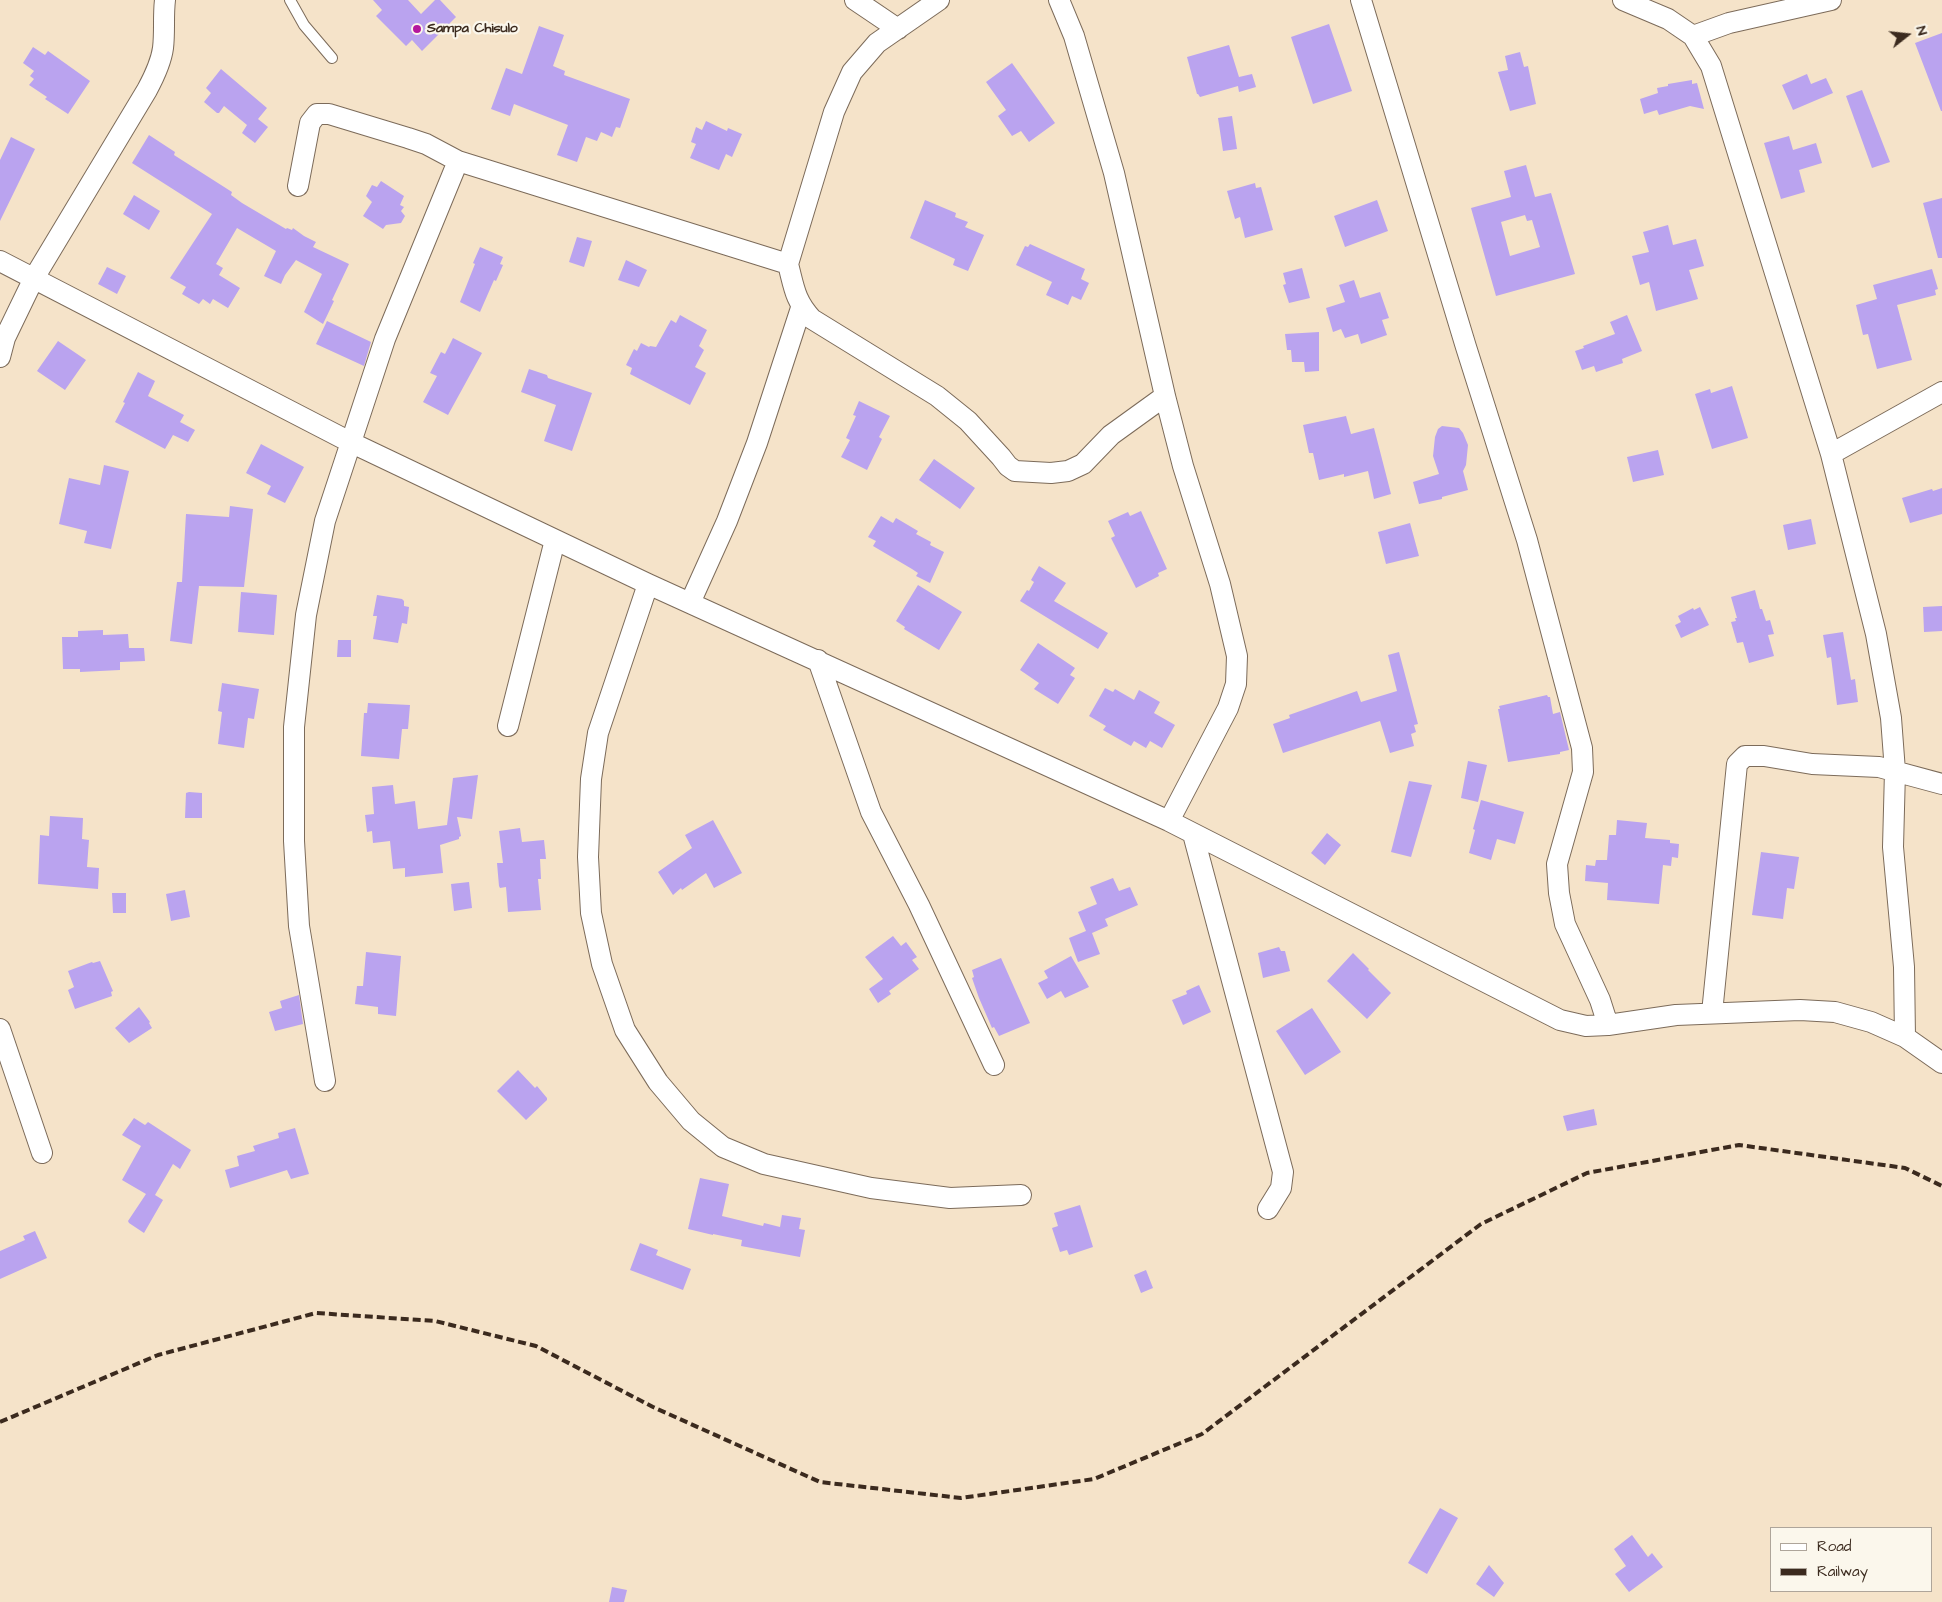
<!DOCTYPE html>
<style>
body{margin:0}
#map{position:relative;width:1942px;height:1602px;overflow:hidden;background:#f5e3c9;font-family:"Architects Daughter",sans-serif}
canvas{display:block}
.legend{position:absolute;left:1770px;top:1527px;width:162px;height:65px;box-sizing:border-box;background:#fbf7ec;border:1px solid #aea59a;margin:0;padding:6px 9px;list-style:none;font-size:15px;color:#3b2a1e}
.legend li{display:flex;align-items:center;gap:10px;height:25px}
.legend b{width:25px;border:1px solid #aea59a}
.north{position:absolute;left:1882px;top:10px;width:50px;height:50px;-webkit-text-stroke:4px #fbf7ec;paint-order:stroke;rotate:74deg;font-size:14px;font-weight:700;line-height:20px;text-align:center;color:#3b2a1e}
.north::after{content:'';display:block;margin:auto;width:18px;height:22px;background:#3b2a1e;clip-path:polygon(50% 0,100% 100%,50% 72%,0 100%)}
</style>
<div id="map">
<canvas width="1942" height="1602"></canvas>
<ul class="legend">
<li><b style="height:6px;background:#fff"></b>Road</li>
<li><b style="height:6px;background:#3b2a1e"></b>Railway</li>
</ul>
<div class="north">N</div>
</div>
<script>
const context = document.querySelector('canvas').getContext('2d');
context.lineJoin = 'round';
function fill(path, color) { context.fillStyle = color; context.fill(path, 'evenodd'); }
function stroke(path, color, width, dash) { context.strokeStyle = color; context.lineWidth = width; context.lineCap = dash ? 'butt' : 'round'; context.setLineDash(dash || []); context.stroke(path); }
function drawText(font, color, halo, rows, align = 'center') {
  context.font = font + ' "Architects Daughter",sans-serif'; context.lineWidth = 4.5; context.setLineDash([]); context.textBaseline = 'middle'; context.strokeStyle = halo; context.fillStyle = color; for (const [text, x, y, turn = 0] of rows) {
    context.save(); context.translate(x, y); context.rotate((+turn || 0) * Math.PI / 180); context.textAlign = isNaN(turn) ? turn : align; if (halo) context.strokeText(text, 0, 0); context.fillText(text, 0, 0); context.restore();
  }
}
fill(new Path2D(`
 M373,0h35l13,14 14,-14h5l16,17 -34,34 -10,-11 -6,6 -30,-30 6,-6z
 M1329,24l23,67 -39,13 -22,-67z
 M539,26l25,9 -11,31 12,5 -1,4 66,24 -10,29 -4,-1 -4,10 -11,-5 -4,9 -11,-4 -9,25 -20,-7 11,-30 -54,-21 -4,12 -19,-7 15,-41 16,6z
 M1942,33v78h-1l-26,-68z
 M1229,45l10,32 13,-3 4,13 -17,5 -1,-6 -38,11 -2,-3h-1l-10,-37z
 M33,47l12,8 3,-4 42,30 -22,33 -23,-15 2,-2 -18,-12 5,-6 -4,-3 4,-5 -11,-8z
 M1520,52l4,15 4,-1 8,38 -26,7 -12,-39 10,-2 -3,-14z
 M1012,63l43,60 -26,19 -8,-11 -9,5 -14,-20 8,-6 -20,-28z
 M221,69l46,39 -9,11 10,8 -13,16 -13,-10 5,-8 -23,-19 -5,7h-2l-13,-11 7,-9 -5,-5z
 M1807,74l4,10 15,-6 7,15 -40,17 -11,-25z
 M1692,80v4l5,-1 7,26 -14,-3 -31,9 -2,-5 -13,4 -4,-15 18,-6 -1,-5 11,-2v-2z
 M1862,90l28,72 -18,6 -26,-72z
 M1232,116l5,33 -14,2 -5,-33z
 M706,121l21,10 1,-3 14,6 -10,23 -6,-3 -7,16 -29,-12 6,-14 -5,-2 5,-15 6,3z
 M149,135l26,17 -1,3 58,37 -1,3 11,8 44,26 1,-1 5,2 1,-2 11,8 12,6 -3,5 36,17 -17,36 2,1 -11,23 -19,-12 18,-38 -26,-14 -11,15 -4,9 -17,-8 12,-25 -39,-23 -21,36 7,4 -4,7 21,13 -12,20 -15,-9 -3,5 -7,-5 -4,5 -17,-10 4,-7 -16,-9 42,-64 -80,-51z
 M1789,136l4,14 23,-7 6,20 -23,7 6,22 -24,7 -17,-56z
 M11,137l24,12 -35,72v-61z
 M1526,165l9,32 16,-4 24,81 -79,22 -25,-88 40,-11 -7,-26zM1525,215l2,6 5,-1 8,27 -30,9 -9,-34z
 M381,181l23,15 -4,9 4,2 -3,4 4,5 -4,7 -15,2 -3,4 -20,-13 9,-14 -6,-6 6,-11 5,2z
 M1255,183l1,5 5,-1 12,43 -28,8 -5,-21 -5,2 -8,-28z
 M134,195l26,16 -11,19 -26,-16z
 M1942,198v60h-4l-15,-55z
 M925,200l31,13 -1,4 13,5 -3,5 19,8 -16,36 -15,-6 2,-6 -45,-21z
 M1377,200l11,31 -43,16 -11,-31z
 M1668,225l5,20 23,-6 8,27 -15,4 9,29 -42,12 -7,-29 -9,3 -8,-29 17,-4 -6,-20z
 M577,237l15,4 -8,26 -15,-5z
 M1030,244l55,25 -4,10 8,4 -8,17 -9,-4 -4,9 -22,-10 6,-13 -36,-17 9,-19 3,1z
 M480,247l23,10 -3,7 3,1 -7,16 -2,-1 -14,32 -20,-10 15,-38 -2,-1z
 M626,260l21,10 -8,17 -21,-7z
 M107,267l19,9 -9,18 -19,-10z
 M1302,268l8,30 -21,5 -6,-18 3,-1 -3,-11z
 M1932,269l6,20 -3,1 1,5 -39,10 15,55 -35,9 -9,-35 -5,1 -7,-30 21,-6 -4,-14z
 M1354,280l6,18 20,-6 9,26 -7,2 5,15 -26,9 -3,-10 -13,4 -4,-9 -8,3 -7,-24 19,-6 -6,-17z
 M680,315l27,15 -8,16 5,4 -9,17 11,6 -16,32 -60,-31 2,-6 -6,-3 8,-16 3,2 4,-8 8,4 1,-1 6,1 15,-27 5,3z
 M1627,315l15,36 -20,8 1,4 -27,9 -2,-6 -12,4 -7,-19 9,-3 -1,-2 32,-12 -5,-12z
 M327,321l44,21 -7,24 -48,-22z
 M1319,332v39l-14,1 -1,-10h-12l-1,-12h-4l-2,-16z
 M453,338l29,15 -34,62 -25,-13 14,-26 -7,-3 11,-21 4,2z
 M58,341l28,19 -21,30 -28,-19z
 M529,369l18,6 1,3 44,15 -20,58 -28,-10 12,-36 -35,-13z
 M138,372l17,9 -7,15 36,19 -4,7 15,8 -7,12 -15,-7 -8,14 -50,-27 10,-19 -2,-1z
 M1732,386l16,52 -36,11 -17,-55 15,-5 1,4z
 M859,401l31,15 -11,21 3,2 -15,31 -26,-13 9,-17 -4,-2 10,-22 -3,-1z
 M1346,416l5,18 23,-6 17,66 -17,5 -6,-28 -24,6v-3l-25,6 -6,-27h-4l-6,-28z
 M1442,426l17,2 4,5 5,12 -2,20 -3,6 5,19 -26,7v2l-23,5 -6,-22 26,-8 -6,-18 2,-19 3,-8z
 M261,444l43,23 -19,36 -18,-9 4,-8 -25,-13z
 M1658,450l6,25 -31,7 -6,-25z
 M934,459l41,29 -15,21 -41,-29z
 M104,465l25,6 -18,78 -27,-6 3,-12 -28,-7 10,-46 31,7z
 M1942,488v26l-32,9 -8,-25 30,-9 1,2z
 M230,506l23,3 -9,78 -45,-1 -7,58 -22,-3 7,-59h5l4,-68 43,3z
 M1141,511l26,58 -9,4 1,3 -23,12 -25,-50 4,-2 -7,-15 20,-9 2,4z
 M881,516l12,7 3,-5 22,13 -2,3 15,8 -1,3 14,7 -14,31 -14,-7 2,-3 -6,-4 -39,-23 3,-5 -8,-4z
 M1811,519l5,25 -28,6 -5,-25z
 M1410,523l9,33 -33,8 -8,-32z
 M1039,566l27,17 -12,18 54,32 -10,16 -78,-48 7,-11 2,1 5,-9 -3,-2z
 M918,585l44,27 -23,38 -35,-21 1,-2 -9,-6z
 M1755,590l5,19h2l4,12 4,-1 4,14 -6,1 6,21 -25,7 -6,-21 -6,1 -6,-21 5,-1 -1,-3h2l-6,-21z
 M241,592l36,3 -3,40 -36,-3z
 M377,595l25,4 2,2v5l5,1 -2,17 -5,-1 -4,20 -25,-4 4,-23h-4z
 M1942,606v25l-18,1 -1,-25z
 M1700,607l9,18 -28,13 -6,-13 6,-3 -3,-6 15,-8 1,2z
 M103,630v5l25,-1 1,14h15l1,13 -25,1v8l-40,2v-3h-17l-1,-32h16v-6z
 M1843,632l8,48 4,-1 3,23 -21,3 -6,-48 -4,1 -4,-23z
 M338,640h13v17h-14z
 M1038,643l37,25 -5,7 5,3 -17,26 -24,-15 5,-6 -19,-13z
 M1399,652l19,72 -4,1 2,7 -5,2 3,12 -24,7 -10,-32 -97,32 -10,-29 17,-6 -1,-3 68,-24 4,11 36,-11 -9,-36z
 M222,683l37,6 -5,30 -6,-1 -4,30 -26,-4 4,-32 -4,-1z
 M1105,688l8,4 2,-3 19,11 5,-10 21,12 -6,11 21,12 -13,23 -12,-7 -4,7 -12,-7 -3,5 -28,-16 3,-4 -17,-10z
 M1547,695l1,2h2l3,17 7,-2 9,38 -9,2v2l-52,8 -10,-53h2l-1,-3z
 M368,703l42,2 -2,24h-6l-3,30 -38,-3 3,-43h3z
 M1468,761l19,4 -9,37 -17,-4z
 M478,775l-6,44 -15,-2 4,19 -2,1v2l-19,6 3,28 -38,4v-9l-12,1 -3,-28 -17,2 -1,-12 -5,1 -2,-17 9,-1 -2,-27 21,-2 2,19 20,-3 3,28 29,-4 6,-47z
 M1409,781l23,4 -21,72 -20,-5z
 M189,792l13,1v25h-17l1,-25z
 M1481,800l43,12 -9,32 -18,-5 -6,21 -22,-7 6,-23 -2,-1z
 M50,816l33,2 -1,21 7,1 -2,27 12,1 -1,21 -60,-5 2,-49 9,1z
 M713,820l29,53 -28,15 -8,-15 -24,17 -1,-2 -8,7 -15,-23 34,-24 -7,-13z
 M1617,820l30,3 -2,15 25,2v3l9,1 -1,14 -6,-1 -1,9 -8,-1 -4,39 -52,-4 1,-17 -23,-2 1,-16 9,1 1,-6h11l2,-25h7z
 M520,828l2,14 22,-2 2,19h-6l1,20h-3l3,31 -33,2 -2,-25 -6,1 -1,-2 -2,-23h6l-4,-32z
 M1327,833l14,12 -16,20 -14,-12z
 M1761,852l38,5 -5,32 -7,-1 -4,31 -31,-4z
 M1113,878l6,13 11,-4 8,18 -33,14 3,7 -16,7 8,21 -22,8 -9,-24 17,-7 -8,-19 19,-8 -7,-17z
 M469,882l3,26 -18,3 -3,-27z
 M185,890l5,27 -19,4 -5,-27z
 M112,893h14v20h-13z
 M893,936l8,10 5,-4 11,15 -5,3 7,9 -30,22 2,3 -13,9 -9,-14 14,-10 -18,-22z
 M1279,947l2,4h4l5,20 -27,7 -5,-25z
 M366,952l35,4 -5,60 -18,-2v-7l-23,-3 2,-18h6z
 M1353,953l16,16 -1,1 23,23 -24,26 -40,-38z
 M1071,956l18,31 -24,11 -4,-7 -14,8 -9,-16 10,-5 -4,-7z
 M1001,958l29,65 -31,13 -5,-9 -2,1 -13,-30 -7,-20 2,-1 -2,-7z
 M100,961l13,30 -2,1 1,4 -37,13 -7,-19 6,-3 -6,-16 24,-9 1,1z
 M1199,985l12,27 -28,13 -11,-25 15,-6 -1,-3z
 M299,995l4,29 -28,7 -6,-19 13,-4 -2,-7z
 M139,1007l11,15 -1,1 3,5 -23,15 -14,-15z
 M1312,1008l29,44 -36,23 -29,-44z
 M518,1070l17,18 2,-2 10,12v2l-21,20 -29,-29z
 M1594,1109l3,16 -30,6 -4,-15z
 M134,1118l11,7 3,-3 43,28 -11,19 -7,-5 -18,31 8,5 -19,33 -15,-10 -1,-2 18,-27 -24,-14 19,-34 -19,-11z
 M295,1128l14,46 -18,5 -4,-9 -57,18 -5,-18 14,-4 -2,-10 18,-5 -2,-5 26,-8 -1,-5z
 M700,1178l29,6 -7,32 41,10 1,-3 16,4 2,-12 19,3 -2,11 6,1 -5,27 -59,-11 1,-6 -29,-6v1l-25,-6z
 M1080,1205l13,42 -24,8 -2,-5 -7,2 -8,-24 6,-2 -4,-13z
 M35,1231l12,27 -47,21v-28l25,-11 -2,-4z
 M640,1243l18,7 -2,5 35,14 -8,21 -53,-20z
 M1146,1270l7,18 -12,5 -7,-18z
 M1440,1508l18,10 -31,56 -19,-11z
 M1632,1535l16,22 4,-4 11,14 -34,25 -14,-18 11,-8 -12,-17z
 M1489,1565l15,18 -10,14 -18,-13z
 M612,1587l15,3 -3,12h-15z`), '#baa3ef');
const lane = new Path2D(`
 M290,0l14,25 28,33`);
const street = new Path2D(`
 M855,0l43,29
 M1059,0l15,36 40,137 51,223 18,70 37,118 17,72 -1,28 -8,24 -59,113
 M1361,0l105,347 61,193 55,208 1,24 -26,92 2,29 6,31 35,76 8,25
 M1623,0l45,19 25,17 18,30 120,388 45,180 15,84 4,53 -2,76 11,120 1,70
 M1693,36l36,-13 102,-23
 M298,186l12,-63 7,-9h12l79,24 18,6 32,17 330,103 46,-152 18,-40 25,-29 62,-43
 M0,261l350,181 298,142 521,237 391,199 26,6 22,-1 68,-10 124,-5 35,2 36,10 34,15 37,26
 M788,264c6,23 7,37 24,55l125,77 31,25 33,36 7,9 7,5 36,2 17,-2 15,-7 28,-29 54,-39
 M0,357l5,-19 29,-60 113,-188c7,-13 14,-27 16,-42 2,-16 0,-32 2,-48
 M1831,454l111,-62
 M648,584l-50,149 -7,46 -3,78 3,56 11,51 23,66 33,52 33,39 32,26 41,17 107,24 79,10 71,-3
 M690,603l37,-82 30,-78 44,-135
 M818,660l53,152 48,93 75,160
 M508,726l47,-186
 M1193,834l90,338 -2,16 -13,21
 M1712,1013l25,-249 8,-8h19l48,8 67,3 63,17
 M0,1029l42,124
 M325,1081l-26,-155 -5,-85v-114l12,-112 19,-94 60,-182 73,-178`);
stroke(lane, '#7c6b5a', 12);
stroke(street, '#7c6b5a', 22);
stroke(lane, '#fff', 10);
stroke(street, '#fff', 20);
stroke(new Path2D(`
 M0,1422l158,-67 158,-42 119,8 101,25 117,61 167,75 141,16 133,-19 108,-45 279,-210 106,-51 152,-28 166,23 37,18`), '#3b2a1e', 4, [8, 4]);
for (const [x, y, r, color] of [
 [417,29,5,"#b5179e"]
]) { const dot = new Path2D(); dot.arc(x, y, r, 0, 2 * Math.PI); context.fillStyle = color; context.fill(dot); stroke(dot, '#fbf7ec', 2); }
drawText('bold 14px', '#3b2a1e', '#fbf7ec', [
 ["Sampa Chisulo",427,29]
], 'left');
</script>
